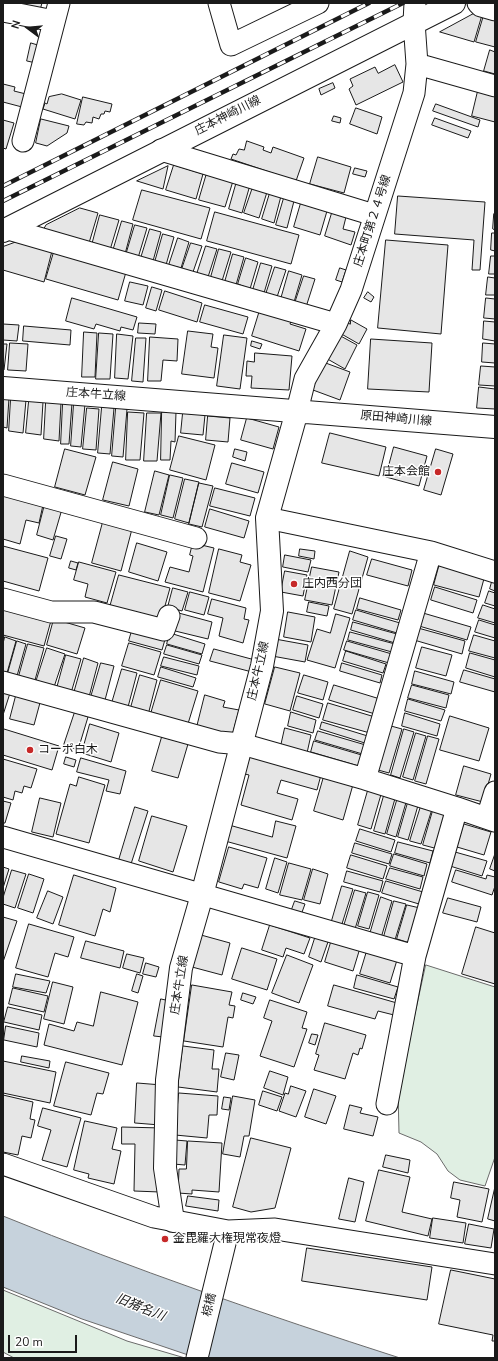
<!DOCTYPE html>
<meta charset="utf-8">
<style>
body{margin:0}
#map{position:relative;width:498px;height:1361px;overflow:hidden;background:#fff;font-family:"Nunito Sans",sans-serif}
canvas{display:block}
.frame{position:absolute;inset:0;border:4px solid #1a1a1a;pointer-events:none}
.north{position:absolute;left:8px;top:8px;width:40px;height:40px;-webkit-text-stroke:3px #fff;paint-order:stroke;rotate:286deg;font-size:11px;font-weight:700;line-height:16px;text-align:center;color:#1a1a1a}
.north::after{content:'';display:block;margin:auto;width:14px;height:18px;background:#1a1a1a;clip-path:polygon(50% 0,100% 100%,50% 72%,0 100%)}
.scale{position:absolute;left:8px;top:1335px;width:69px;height:18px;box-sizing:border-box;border:2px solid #1a1a1a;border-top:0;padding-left:5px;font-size:12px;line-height:14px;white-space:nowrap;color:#1a1a1a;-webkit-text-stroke:3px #fff;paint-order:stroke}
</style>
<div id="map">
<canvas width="498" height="1361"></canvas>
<div class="frame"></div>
<div class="north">N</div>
<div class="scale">20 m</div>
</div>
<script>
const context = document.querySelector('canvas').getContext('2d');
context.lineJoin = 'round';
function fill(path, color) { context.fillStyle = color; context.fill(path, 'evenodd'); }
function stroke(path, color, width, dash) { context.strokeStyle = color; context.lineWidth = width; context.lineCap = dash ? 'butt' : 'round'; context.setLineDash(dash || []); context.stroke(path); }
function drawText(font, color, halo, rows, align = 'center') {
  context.font = font + ' "Nunito Sans","Noto Sans JP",sans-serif'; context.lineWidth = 3; context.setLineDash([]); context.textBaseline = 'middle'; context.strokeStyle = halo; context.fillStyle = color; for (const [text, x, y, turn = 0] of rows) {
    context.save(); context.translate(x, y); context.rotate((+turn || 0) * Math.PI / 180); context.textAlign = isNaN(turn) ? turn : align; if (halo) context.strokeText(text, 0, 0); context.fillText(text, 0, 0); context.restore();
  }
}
const green = new Path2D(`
 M426,965l69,22v170l-10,29 -25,-6 -12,-9 -11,-17 -16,-12 -22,-9 -1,-41z
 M3,1290l124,51 58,17h-171l-11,-6z`);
fill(green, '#e0efe3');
stroke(green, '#6a6a6a', 1);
const water = new Path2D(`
 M3,1216c130,53 263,99 397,142h-203l-115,-39 -79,-32z`);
fill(water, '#c6d2dc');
stroke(water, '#6a6a6a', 1);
const building = new Path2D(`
 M19,3h23l-2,7 -21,-6z
 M475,13l7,2 -8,27 -34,-10z
 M484,15l11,4v28l-19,-5z
 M31,43l10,3 -5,17 -9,-2z
 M490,50l5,2v22l-11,-3z
 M395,65l8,17 -47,23 -7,-16 4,-3 -3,-7 25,-12 3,6z
 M333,83l2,5 -14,7 -2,-6z
 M3,84l12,3 -1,4 12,3 -4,13 -19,-5z
 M478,91l17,5v26l-23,-6z
 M62,94l19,6 -6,19 -32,-10 2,-6 2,1 2,-7z
 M83,97l29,7 -2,8 -5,-1 -1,3h-3l-2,5 -6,-2 -1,6 -6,-1 -2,3 -7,-1z
 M436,104l44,16 -2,7 -45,-16z
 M356,108l26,9 -5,17 -27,-10z
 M334,116l7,2 -1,5 -8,-2z
 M435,118l36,13 -3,7 -36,-13z
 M41,119l28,7 -2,7 -20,13 -11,-3z
 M3,120l11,3 -8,26 -3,-1z
 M247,141l17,6 -1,3 8,3 2,-6 31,11 -8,23 -65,-22 2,-5 3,1 3,-6 5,1z
 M318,157l33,10 -7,26 -34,-9z
 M174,165l29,9 -7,25 -30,-9z
 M168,166l-5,23 -26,-8z
 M355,168l12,3 -2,6 -12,-3z
 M207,173l26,8 -8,26 -26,-7z
 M237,181l13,4 -8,28 -13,-4z
 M253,187l14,5 -8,26 -15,-5z
 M142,190l68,18 -9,31 -68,-19z
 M270,193l11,3 -7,27 -12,-4z
 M398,196l87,6 -5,68h-8l2,-30 -79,-6z
 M284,198l10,3 -7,27 -11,-3z
 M301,203l26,8 -7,24 -26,-8z
 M80,208l18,5 -9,30 -46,-13 3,-5z
 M215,212l84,23 -8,29 -84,-23z
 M332,213l14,4 -3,12 12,3 -4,13 -26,-9z
 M494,214l1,1v15l-2,-1z
 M100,215l19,5 -9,30 -18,-5z
 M122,221l11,3 -8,30 -12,-3z
 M135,225l12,3 -9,30 -12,-3z
 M150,229l11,3 -8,29 -12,-3z
 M492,233h3v18l-4,-1z
 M163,234l11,3 -8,28 -11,-3z
 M178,238l11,4 -8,26 -12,-3z
 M386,240l62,5 -7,89 -63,-6z
 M19,241l33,10 -8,31 -41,-12v-23z
 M191,243l11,3 -9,26 -11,-3z
 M206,246l11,3 -9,28 -11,-3z
 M219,249l12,3 -9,29 -11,-4z
 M54,252l72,20 -8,28 -72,-21z
 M233,254l11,3 -8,28 -11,-3z
 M491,256h4v18h-6z
 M246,258l12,4 -8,27 -12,-5z
 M261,263l11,3 -8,27 -11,-3z
 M275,267l11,3 -9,27 -11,-3z
 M340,268l6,2 -4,12 -6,-2z
 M289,271l13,4 -8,27 -13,-3z
 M304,276l11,3 -9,28 -11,-4z
 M488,277l7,1v17h-9z
 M130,282l18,4 -5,19 -18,-4z
 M152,287l10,3 -6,21 -10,-3z
 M165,291l37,12 -5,19 -38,-12z
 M368,292l6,5 -3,5 -7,-4z
 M72,298l65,19 -4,13 -12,-3 -1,4 -24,-7 -2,5 -28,-8z
 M486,298l9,1v20l-11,-1z
 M205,305l43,12 -5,17 -43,-12z
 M260,310l31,11 -1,3 16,5 -7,22 -47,-15z
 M351,320l16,9 -8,15 -21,-12 6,-11 6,3z
 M484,321l11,1v19l-12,-2z
 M139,323l17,1 -1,10 -17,-1z
 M3,324l16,1 -2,16 -14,-1z
 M24,326l47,4 -1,15 -47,-4z
 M188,331l25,3 -2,13 7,1 -4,30 -32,-4z
 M84,332l13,1 -2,44h-13z
 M99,333l14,1 -3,45h-14z
 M117,334l16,2 -5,43 -13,-1z
 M337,334l20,11 -12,24 -21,-12z
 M224,335l23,3 -7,51 -23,-3z
 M150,337l28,2 -1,22 -14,-1 -2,21h-13z
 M136,338h10l-3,44 -11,-1z
 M371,339l61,4 -3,49 -61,-3z
 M252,341l10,3 -2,5 -9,-3z
 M10,343l18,1 -2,27 -18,-1z
 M483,343l12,1v19l-13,-1z
 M3,344h4l-3,26h-1z
 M255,353l37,3 -3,34 -38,-2 1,-12h-6l1,-15 7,1z
 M323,362l27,10 -10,28 -27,-10z
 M481,366l14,1v19l-16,-1z
 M479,387l16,2v20l-18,-1z
 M3,397l6,1 -2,30 -4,-1z
 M11,398l15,2 -3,33 -14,-2z
 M29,401l14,1 -2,33 -15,-2z
 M46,402l15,1 -2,38 -15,-2z
 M63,402l9,1 -3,41h-8z
 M74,403l11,1 -4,43 -10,-1z
 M102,407l12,1 -4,46 -12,-1z
 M87,408l12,1 -3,41 -13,-1z
 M116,408l11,1 -4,48 -11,-1z
 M128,412l16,1 -4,47h-14z
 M162,412h14l-1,30 -4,-1 -1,19h-9z
 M147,413h14l-4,48h-13z
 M183,413l22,2 -2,20 -22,-2z
 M208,416l22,2 -2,24 -22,-2z
 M247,418l32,9 -6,22 -32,-9z
 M330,433l56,14 -7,29 -57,-13z
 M179,436l36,9 -9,35 -36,-10z
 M394,447l33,9 -8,30 -33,-9z
 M65,449l31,8 -11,38 -30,-8z
 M235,449l12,3 -2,9 -12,-4z
 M436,449l17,5 -12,41 -17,-5z
 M113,462l25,7 -9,37 -26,-6z
 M232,463l32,9 -6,21 -32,-9z
 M155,471l14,4 -10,40 -14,-3z
 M170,475l13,3 -10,40 -12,-3z
 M185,479l14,3 -10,41 -14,-4z
 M199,483l14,3 -11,41 -13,-3z
 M215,488l40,10 -5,18 -40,-10z
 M3,495l40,10 -4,18 -13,-3 -6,24 -17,-5z
 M45,504l17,5 -9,31 -16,-5z
 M210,509l39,12 -5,17 -39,-11z
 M103,522l29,7 -11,42 -29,-8z
 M56,536l11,3 -6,20 -11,-3z
 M137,543l30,9 -9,29 -29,-9z
 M193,543l21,5 -11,44 -38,-10 5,-15 19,5 4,-16 -3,-1z
 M3,546l45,12 -9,33 -36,-10z
 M219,549l23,6 -2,7 11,3 -11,36 -31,-8z
 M300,549l15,2 -1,8 -15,-3z
 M350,551l18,6 -16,57 -18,-5z
 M285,555l26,5 -3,12 -25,-5z
 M372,559l40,11 -4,16 -41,-11z
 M71,561l7,2 -2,7 -7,-2z
 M79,562l37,10 -9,31 -22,-6 3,-13 -14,-4z
 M440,563l45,12 -6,22 -45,-12z
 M312,567l27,5 -7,33 -27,-5z
 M285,571l22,4 -4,21 -22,-4z
 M119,575l51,13 -9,32 -51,-13z
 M493,578h2v13l-5,-2z
 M435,587l42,13 -4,13 -42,-13z
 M173,588l15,4 -6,19 -14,-4z
 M489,591l6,2v13l-10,-3z
 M190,592l19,5 -5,18 -19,-5z
 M360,598l41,12 -3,10 -41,-11z
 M212,599l34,9 -2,11 5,1 -6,23 -24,-7 4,-18 -15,-4z
 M309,602l20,4 -2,10 -20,-4z
 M3,604l49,13 -8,29 -41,-11z
 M483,605l12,4v14l-17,-5z
 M356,610l44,13 -3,10 -44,-13z
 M175,612l37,10 -4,17 -37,-9z
 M288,612l27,5 -4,25 -27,-5z
 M423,613l48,14 -4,13 -48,-14z
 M336,614l14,4 -15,50 -28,-8 10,-31 13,4z
 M54,619l31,9 -8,26 -30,-9z
 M479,620l16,5v13l-20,-6z
 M353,622l44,12 -2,9 -44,-13z
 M133,627l33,9 -4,14 -33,-9z
 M418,628l47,13 -3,13 -48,-14z
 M350,632l45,12 -3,8 -44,-12z
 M170,633l35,11 -3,10 -35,-10z
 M474,635l21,6v17l-26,-7z
 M5,637l11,4 -9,32 -4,-1v-28z
 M275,639l33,6 -3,17 -33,-6z
 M17,641l9,3 -9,32 -9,-3z
 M347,641l45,13 -3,9 -45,-13z
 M129,643l32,9 -7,23 -32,-9z
 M28,644l16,4 -9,32 -16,-4z
 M167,645l35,10 -3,9 -35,-10z
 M422,647l30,8 -6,21 -30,-8z
 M47,648l18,6 -11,33 -18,-5z
 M214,649l41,11 -3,12 -42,-11z
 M346,651l40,13 -3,9 -40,-12z
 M470,653l25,7v17l-29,-9z
 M66,655l15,4 -10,34 -14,-5z
 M164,657l35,9 -2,9 -36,-9z
 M84,658l14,5 -9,34 -15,-4z
 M101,663l13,3 -9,34 -14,-3z
 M342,663l40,12 -2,8 -40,-12z
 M161,667l35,11 -3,9 -35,-10z
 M275,667l25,6 -10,38 -25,-7z
 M122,669l15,4 -9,34 -16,-4z
 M464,670l31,9v13l-35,-10z
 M415,671l39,11 -3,12 -39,-10z
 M140,675l17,5 -9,35 -18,-4z
 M304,675l24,7 -5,18 -25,-7z
 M161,680l37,11 -11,36 -37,-10z
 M334,685l46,14 -5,15 -46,-14z
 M412,685l37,10 -3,13 -38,-10z
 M3,688l8,2 -8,25z
 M17,692l24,7 -7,26 -24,-6z
 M205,695l20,6 -2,6 16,3 -7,26 -35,-9z
 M297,696l26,8 -4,14 -26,-8z
 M408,699l37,11 -4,11 -36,-10z
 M328,703l47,14 -5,16 -47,-13z
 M75,712l13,5 -10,33 -14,-5z
 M291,712l25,8 -3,13 -25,-7z
 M405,713l35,11 -3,12 -35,-10z
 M450,716l39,12 -10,33 -39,-11z
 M322,722l49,15 -3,7 -48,-15z
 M90,724l29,9 -8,29 -29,-9z
 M391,726l11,3 -13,44 -11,-3z
 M285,728l26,7 -4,18 -26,-7z
 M4,729l55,17 -7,24 -49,-15z
 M404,729l10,3 -14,46 -9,-3z
 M318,731l51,15 -3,9 -51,-15z
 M416,733l10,3 -13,44 -10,-3z
 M428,736l11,3 -13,45 -11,-3z
 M162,737l26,7 -10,34 -26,-7z
 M314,741l51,15 -3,11 -51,-15z
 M252,751l70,20 -5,19 -36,-10 -4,13 21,6 -6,21 -51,-15 8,-30 -4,-1z
 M66,757l10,3 -2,7 -10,-3z
 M81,758l45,13 -6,23 -14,-3 3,-11 -32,-8z
 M3,759l34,10 -6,19 -7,-2 -2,7 -7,-2 -2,9 -10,-3z
 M464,766l27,8 -8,28 -27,-7z
 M325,773l29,8 -11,39 -29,-9z
 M79,777l26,8 -16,58 -33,-9 14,-50 6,2z
 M369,787l13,4 -11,38 -13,-4z
 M385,792l11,3 -11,39 -11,-3z
 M398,797l9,2 -11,38 -9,-3z
 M40,798l21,5 -8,34 -21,-5z
 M409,799l10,3 -11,38 -10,-3z
 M3,801l8,2 -6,20h-2z
 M422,803l11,3 -12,38 -11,-3z
 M135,807l13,4 -17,53 -12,-4z
 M434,807l14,7 -10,35 -15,-4z
 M152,816l35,10 -14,46 -34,-11z
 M276,821l20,5 -9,32 -62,-17 4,-16 43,12z
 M464,824l27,8 -7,23 -27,-8z
 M360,829l35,11 -4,12 -35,-11z
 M398,842l35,9 -3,12 -35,-10z
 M355,843l37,11 -3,10 -37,-11z
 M229,847l38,11 -9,30 -14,-4 -2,5 -23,-7z
 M455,852l32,9 -5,15 -32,-10z
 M394,854l33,10 -3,12 -34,-10z
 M495,854v17l-5,-2z
 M351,855l36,11 -4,13 -36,-11z
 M275,858l12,4 -9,31 -12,-4z
 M289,863l22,6 -9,31 -22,-5z
 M3,867l6,2 -6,19z
 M390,868l33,9 -3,12 -34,-10z
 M313,869l15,5 -8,30 -16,-4z
 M12,870l14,4 -11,34 -12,-4v-6z
 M456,870l30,9 1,-4 8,2v9l-3,9 -40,-13z
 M347,871l36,10 -3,11 -36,-10z
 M29,874l15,5 -11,34 -15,-5z
 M74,875l42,13 -6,24 -7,-3 -8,27 -36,-11z
 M386,881l37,11 -4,12 -37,-11z
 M342,886l11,3 -12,38 -10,-3z
 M355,890l11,3 -11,36 -11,-3z
 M48,891l15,6 -10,27 -16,-6z
 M368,892l11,3 -10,34 -11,-3z
 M381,897l11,4 -11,37 -11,-4z
 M448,898l33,9 -4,15 -34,-9z
 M295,901l10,3 -4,11 -10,-3z
 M394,901l12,3 -12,39 -11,-3z
 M407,905l13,3 -10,35 -13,-4z
 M3,917l14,4 -14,41z
 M29,924l45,13 -6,20 -13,-4 -7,24 -32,-9z
 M270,925l40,13 -6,16 -18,-6 -3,9 -21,-7z
 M476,927l19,6v51l-33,-10z
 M201,935l29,8 -8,32 -30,-8z
 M316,935l13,4 -8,23 -12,-5z
 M332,939l28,9 -7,23 -28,-9z
 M86,941l38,10 -4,17 -39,-10z
 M242,948l35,11 -10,31 -35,-11z
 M367,951l30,9 -7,23 -30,-9z
 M127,954l17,4 -4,15 -17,-5z
 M287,955l26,10 -14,38 -27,-10z
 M146,963l13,4 -3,10 -13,-3z
 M16,974l34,7 -4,12 -33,-6z
 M137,974l6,2 -5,17 -6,-2z
 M357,975l41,12 -4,12 -40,-11z
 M53,982l20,5 -9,37 -20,-5z
 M192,985l40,7 -3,13 6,1 -2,12 -5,-1 -5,30 -39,-6z
 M334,985l63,18 -3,12 -16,-4 -3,8 -47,-13z
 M13,988l35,8 -4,16 -35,-8z
 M101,992l37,10 -16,63 -78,-20 5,-21 25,7 3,-9 16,4z
 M243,993l13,4 -3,7 -12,-4z
 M161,999l9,2 -7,36 -9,-1z
 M270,1000l37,12 -5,16 5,1 -13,38 -34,-11 12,-35 -8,-3z
 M8,1007l34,8 -3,15 -35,-8z
 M325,1023l41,12 -4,14 -2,-1 -2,7 -5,-2 -8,26 -31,-9 5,-15 -3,-1z
 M6,1026l33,7 -2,14 -33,-7z
 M312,1034l6,1 -3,10 -6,-2z
 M183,1046l31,4 -2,19h7l-2,23 -39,-5z
 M226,1053l13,2 -5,25 -13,-3z
 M22,1056l28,5 -1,7 -28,-6z
 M3,1061l53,11 -6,31 -47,-10z
 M66,1062l43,11 -6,21 -6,-1 -6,22 -37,-9z
 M270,1071l18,6 -5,18 -19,-7z
 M137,1083l25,2 -2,40 -25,-2z
 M291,1086l15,5 -10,26 -17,-6 6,-18 3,1z
 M314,1089l22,7 -10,28 -21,-7z
 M263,1091l19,6 -5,14 -18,-6z
 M179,1093l39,3 -1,19h-8l-2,23 -32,-3z
 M3,1095l30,7 -3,17 5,1 -4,18 -9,-2 -4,19 -15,-3z
 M233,1096l22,4 -6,36h-5l-4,21 -17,-3z
 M224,1097l7,1 -2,12 -7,-1z
 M350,1105l12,3 -2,5 18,4 -5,19 -29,-7z
 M43,1108l38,10 -14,49 -25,-7 9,-30 -13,-4z
 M85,1121l32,7 -5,21 9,2 -7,33 -26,-6 1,-4 -15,-4z
 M122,1127l40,1 -2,64 -26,-1 1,-47h-13z
 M251,1138l40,10 -16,60 -24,4 -18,-5z
 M175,1140l12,1 -2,24 -12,-1z
 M188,1141l34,2 -3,49 -27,-2v4l-14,-1 1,-24h7z
 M386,1155l24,5 -2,13 -25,-6z
 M379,1170l31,7 -8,35 30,7 -4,17 -62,-15z
 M349,1178l15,4 -9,40 -16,-3z
 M454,1182l35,7 -7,33 -25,-5 3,-17 -9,-2z
 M495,1187v34l-7,-2z
 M188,1196l31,4 -1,11 -32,-5z
 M433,1218l33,5 -3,20 -33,-5z
 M469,1224l25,5 -3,19 -26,-4z
 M307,1248l125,19 -5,33 -125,-19z
 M451,1270l44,9v62h-3l1,-6 -54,-11z`);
fill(building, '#e6e6e6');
stroke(building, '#1a1a1a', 1);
const street = new Path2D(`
 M219,3l12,42 87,-42
 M478,3l3,3 14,4
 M3,11l51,10
 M417,64l78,22
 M23,141l36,-138
 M161,150l213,65
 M8,229l328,95
 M297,411l8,-32 31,-55 15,-34 63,-197 3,-29 -3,-42 1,-19
 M3,485l193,53
 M267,518l164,34 64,20
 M3,599l48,13h43l70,18 5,-14
 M3,682l216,60 23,2 123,35 92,29 38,13
 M365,779l66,-227
 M487,818l8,-26
 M3,837l412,119
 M387,1104l28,-148 42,-148
 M3,1164l151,53 74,14 47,-2 220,35
 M197,1358l31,-127`);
const secondary = new Path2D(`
 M3,231l451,-228
 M3,388l492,39
 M173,1221l-8,-53 2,-88 14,-112 21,-73 60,-229 10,-55 -5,-93 30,-107`);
stroke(street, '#1a1a1a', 23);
stroke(secondary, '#1a1a1a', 24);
stroke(street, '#fff', 21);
stroke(secondary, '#fff', 22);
const rail = new Path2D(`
 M3,186l366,-183
 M3,201l400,-198`);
stroke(rail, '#1a1a1a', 4.5);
stroke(rail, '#fff', 3, [9]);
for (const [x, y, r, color] of [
 [438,472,4,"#c62828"],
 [294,584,4,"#c62828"],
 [30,750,4,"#c62828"],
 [165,1239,4,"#c62828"]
]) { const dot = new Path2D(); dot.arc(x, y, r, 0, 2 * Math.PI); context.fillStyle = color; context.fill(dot); stroke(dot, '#fff', 1.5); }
drawText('12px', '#1a1a1a', '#fff', [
 ["庄本神崎川線",228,116,-27],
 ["庄本町第２４号線",373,221,-72],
 ["庄本牛立線",96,395,4],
 ["原田神崎川線",396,419,5],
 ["庄本牛立線",259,671,-77],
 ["庄本牛立線",180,985,-81],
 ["椋橋",210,1305,-76]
]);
drawText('12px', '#1a1a1a', '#fff', [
 ["庄本会館",430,472,"right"],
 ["庄内西分団",302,584],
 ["コーポ白木",38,750],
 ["金毘羅大権現常夜燈",173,1239]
], 'left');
drawText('italic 13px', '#1a1a1a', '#fff', [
 ["旧猪名川",140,1308,22]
]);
</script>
